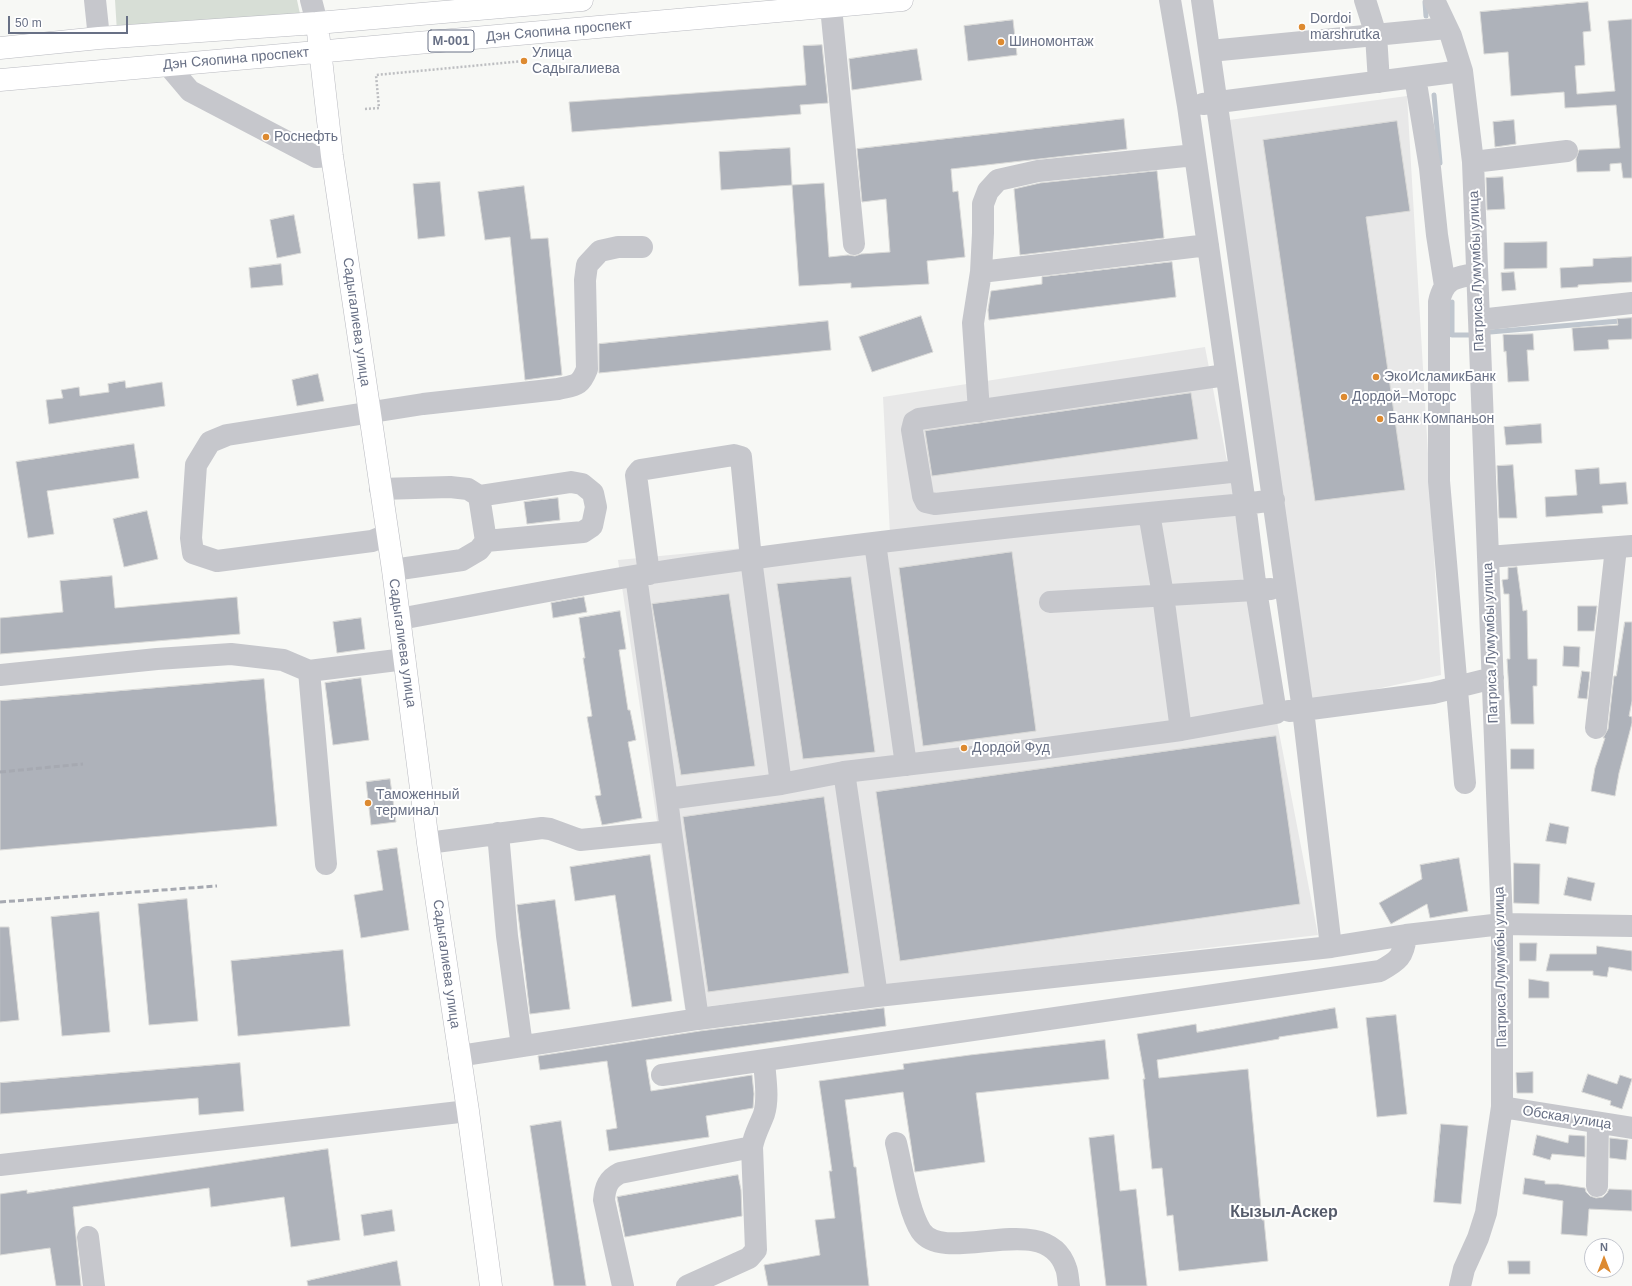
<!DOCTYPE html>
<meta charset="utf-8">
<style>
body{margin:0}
#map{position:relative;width:1632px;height:1286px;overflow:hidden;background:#f7f8f5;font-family:Helvetica,sans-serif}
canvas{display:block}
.north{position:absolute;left:1584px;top:1238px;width:40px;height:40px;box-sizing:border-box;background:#fff;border:1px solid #c3c6ce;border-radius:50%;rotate:0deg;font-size:11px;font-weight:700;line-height:16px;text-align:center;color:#687085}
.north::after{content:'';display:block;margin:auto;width:14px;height:18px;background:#dd8a30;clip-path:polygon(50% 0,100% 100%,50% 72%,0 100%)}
.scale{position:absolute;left:8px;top:16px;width:120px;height:18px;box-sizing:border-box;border:2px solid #687085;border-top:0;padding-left:5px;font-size:12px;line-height:14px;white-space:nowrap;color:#687085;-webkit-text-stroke:3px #fff;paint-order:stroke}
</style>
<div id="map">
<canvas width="1632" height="1286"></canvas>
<div class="north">N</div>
<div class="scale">50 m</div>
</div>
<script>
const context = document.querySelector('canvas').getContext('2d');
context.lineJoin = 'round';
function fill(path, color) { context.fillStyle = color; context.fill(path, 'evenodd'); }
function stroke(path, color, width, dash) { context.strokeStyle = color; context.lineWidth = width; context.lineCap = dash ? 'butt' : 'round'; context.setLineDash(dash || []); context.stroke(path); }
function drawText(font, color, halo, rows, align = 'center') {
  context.font = font + ' Helvetica,sans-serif'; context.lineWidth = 4; context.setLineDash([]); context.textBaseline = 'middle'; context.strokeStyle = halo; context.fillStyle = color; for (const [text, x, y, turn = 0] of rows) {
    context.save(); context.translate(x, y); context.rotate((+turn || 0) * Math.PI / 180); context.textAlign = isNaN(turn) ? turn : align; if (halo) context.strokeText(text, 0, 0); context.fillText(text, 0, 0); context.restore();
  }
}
fill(new Path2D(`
 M1407,96l34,579 -138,30 -74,-585z
 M1205,347l113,588 -633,74 -67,-449 272,-26 -7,-137z`), '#e8e8e8');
fill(new Path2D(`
 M115,0h182l3,14 -183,18z`), '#d7ded6');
stroke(new Path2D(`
 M1425,2l1,14
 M1434,95l6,68
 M1452,302v33h19
 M1490,332l142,-12`), '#bfc6ce', 5);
const building = new Path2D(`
 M1588,2l3,29 -8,1 2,33 -10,1 2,28 38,-3 -7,-70 24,-2v159h-9l-2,-15 -11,1v7l-33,1 -1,-13 3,-9 41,-2 -4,-43 -51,3 -1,-16 -53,4 -3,-44 -24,2 -4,-42z
 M1013,20l4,35 -49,6 -4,-35z
 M822,45l6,58 -28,2 1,9 -229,18 -3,-30 237,-17 -3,-39z
 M917,49l5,31 -70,10 -3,-31z
 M1124,119l3,30 -176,20 2,23 5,-1 7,66 -38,4 2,23 -78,4v-5l-52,3 -7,-101 32,-2 5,74 19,-2 7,1 6,-2 29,-2 -4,-53 -24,3 -5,-53z
 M1514,120l2,24 -21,3 -2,-25z
 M1397,121l13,90 -44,6 39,273 -90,11 -52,-361z
 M790,148l2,37 -71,5 -2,-38z
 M1157,171l7,67 -144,17 -6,-66 26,-6z
 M1503,177l2,32 -18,1 -1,-32z
 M440,182l5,54 -27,3 -5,-55z
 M524,186l7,53 17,-1 14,137 -37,5 -15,-143 -25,3 -7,-48z
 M294,215l7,38 -24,5 -7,-38z
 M1547,242v26l-43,1v-26z
 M1632,257v25l-54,3v2l-17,1 -1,-20 33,-2v-7z
 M1172,262l4,35 -187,23 -1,-10 3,-19 51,-7v-7z
 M281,264l2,21 -32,3 -2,-20z
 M1514,272l2,18 -14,1 -1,-18z
 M921,316l12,36 -61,20 -13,-35z
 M1632,318v21l-24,1 1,9 -35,2 -2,-23 46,-3 -1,-6z
 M828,321l3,29 -232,23v-29z
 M1533,334l1,16h-7l2,31 -21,1 -2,-31 -2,1 -1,-17z
 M318,374l6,27 -27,5 -5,-26z
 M125,381l1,7 36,-6 3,24 -116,18 -3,-24 17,-2 -2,-8 18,-3 1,9 29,-4 -1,-8z
 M1191,393l7,46 -266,37 -7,-45z
 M1541,424l1,19 -36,2 -2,-18z
 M134,444l5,34 -92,13 7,43 -26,4 -12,-76z
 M1513,465l4,53h-18l-2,-52z
 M1599,468l1,16 26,-2 2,22 -26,2 1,7 -57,4 -1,-20 32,-2 -2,-25z
 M558,498l2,22 -33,4 -3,-22z
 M147,511l11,48 -34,8 -11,-48z
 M1012,552l24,179 -113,15 -24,-178z
 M1517,567l6,44 4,-1 1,49h9v27h-4l1,38h-23l-4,-65h3l-1,-65h-5l-2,-14 6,-1v-11z
 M112,576l3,32 122,-11 3,37 -240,20v-36l63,-6 -3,-31z
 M851,577l24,175 -72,7 -26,-175z
 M729,594l26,172 -74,9 -29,-171z
 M584,597l3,15 -34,6 -2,-15z
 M1578,606h19l-3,25h-16z
 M620,611l6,38 -7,1 9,60h2l6,30 -8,2 14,76 -40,7 -7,-29 6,-1 -14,-78 5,-1 -9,-58h2l-6,-40z
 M361,618l4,31 -28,4 -4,-31z
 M1625,622h7v79l-3,15 3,1v6l-13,50 -4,23 -24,-5 4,-23 10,-30h-2l5,-9 6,-53h2z
 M1564,646l16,1 -1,20 -16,-1z
 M1582,671l8,1 -3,27 -9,-1z
 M361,678l8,62 -36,5 -8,-62z
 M264,679l13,147 -277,24v-149z
 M1276,736l24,168 -400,57 -24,-169z
 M1511,749h23v20h-23z
 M390,779l6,43 -25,3 -5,-43z
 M824,797l25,176 -141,19 -25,-175z
 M1550,823l19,4 -3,17 -20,-3z
 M397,848l12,82 -48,8 -7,-43 29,-5 -6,-39z
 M650,855l22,146 -40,6 -17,-112 -40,6 -5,-34z
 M1459,858l9,53 -38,7 -3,-14 -36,20 -12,-21 43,-24 -2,-14z
 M1514,863l26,1 -1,40 -25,-1z
 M1568,877l27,6 -4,18 -27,-6z
 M187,899l11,122 -49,4 -11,-121z
 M555,900l15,109 -40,5 -13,-109z
 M99,912l11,120 -48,4 -11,-119z
 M0,927h9l10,93 -19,2z
 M1520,943h17l-1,18h-16z
 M1597,946l35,5v20l-23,-4 -2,10 -14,-2v-4h-47l4,-17h46z
 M343,950l7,76 -112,10 -7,-75z
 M1529,979l20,3v16h-20z
 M884,1008l2,18 -240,34 5,31 101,-16 2,19 -1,14 -47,8 3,21 -100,14 -3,-21 11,-2 -10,-67 -67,9 -2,-14 162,-25z
 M1335,1008l3,20 -59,9v2l-122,21 2,18 89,-9 14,151h2l4,41 -89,10 -6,-56 -6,1 -5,-48 -10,1 -9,-90h2l-8,-45 59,-10 1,8z
 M1396,1015l11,99 -30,3 -11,-99z
 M1105,1040l4,39 -133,14 9,69 -70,10 -12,-80 -58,8 9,67h2l13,119h-101l-4,-21 56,-10 -5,-35 20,-2 -6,-47h3l-13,-90 85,-12 -1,-5 67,-9z
 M240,1063l4,48 -45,4 -1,-17 -198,16v-31z
 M1533,1072v21h-16l-1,-20z
 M1588,1074l29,10 3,-9 12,4 -10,30 -12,-4 1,-4 -29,-9z
 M561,1121l25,165h-32l-24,-160z
 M1441,1124l27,2 -7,78 -27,-2z
 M1114,1135l6,56 16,-2 11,97h-41l-17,-148z
 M1537,1135l31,8 1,-8 16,1v21l-33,-3 -2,6 -17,-5z
 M1610,1138l18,2 -2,20 -16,-2z
 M328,1149l12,91 -49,7 -7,-50 -73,10 -2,-19 -136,19 8,79h-25l-6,-38 -50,7v-61l27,-4v3z
 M738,1175l3,15 1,26 -117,21 -8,-40z
 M1525,1178l20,3v3h13l27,4 1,4 4,4 6,2 7,-1 4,-4 2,-4 23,1v21l-43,-2 -2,27 -26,-2 2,-33 -40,-7z
 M392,1210l3,21 -31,5 -3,-21z
 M397,1261l4,25h-93l-1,-5z
 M1508,1261h22v13h-21z`);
fill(building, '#aeb2ba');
stroke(building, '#d9d9d7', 1);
const major = new Path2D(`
 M317,23l15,133 61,414 35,273 40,268 23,175
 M0,48l99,-10 218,-15 265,-23
 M0,80l902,-80`);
stroke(major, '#b9bac0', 23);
stroke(new Path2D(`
 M365,109l14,-1 -3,-33 148,-14`), '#bdbec1', 2.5, [2, 2]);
stroke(new Path2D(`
 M95,0l4,38
 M311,0l6,23
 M1202,0l101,710 -14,1
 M1365,0l11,35 3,47
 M1434,0l17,36 11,35 11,91 29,762v183l-16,106 -8,25 -14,31 -4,17
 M831,7l23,237
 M1210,51l237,-23
 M168,65l22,26 126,66 16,-1
 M1415,77l15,91 7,67 8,51
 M1203,104l259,-33
 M1473,162l94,-11
 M981,272l227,-27
 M1479,320l153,-17
 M1226,375l-307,44 -5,3 -2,8 11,66 3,6 9,2 305,-33
 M979,411l-6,-88 8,-51 2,-39v-29l5,-13 10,-11 40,-9 157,-16
 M380,489l70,-2 18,2 11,7 7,45 -7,9 -17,10 -69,10
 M479,496l92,-14 11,2 11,9 3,14 -4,19 -9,6 -97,9
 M1149,513l14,82 18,135
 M387,535l-15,6 -155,20 -24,-8 -2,-15 5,-73 14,-23 17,-7 196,-31 135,-15c17,-4 22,-2 29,-20l-2,-89 2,-15 13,-14 18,-4h24
 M875,543l31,222
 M1488,557l144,-11
 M649,574l-13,-99 4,-5 94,-15 7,2 10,102 30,225
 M636,576l31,223 114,-15 63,-12 188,-22 149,-20 95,-17 -20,-123 -11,-86 29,-4
 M1050,602l221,-13
 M399,619c84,-15 169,-33 253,-46 197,-30 395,-51 593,-69l-57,-398 -18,-106
 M309,671l17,193
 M0,675l157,-16 74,-5 52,6 26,11 96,-12
 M1596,728l20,-180
 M844,772l33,224
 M1465,783l-26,-302v-179c5,-24 17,-25 38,-28
 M671,831l27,188
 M498,833l9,103 15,110
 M428,843l114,-15 8,1 30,11 91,-9 -4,-32
 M1331,947l75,-12
 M459,1056l239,-37 179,-23 454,-49 -28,-237 130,-17 60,-15
 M662,1075l718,-104c18,-10 24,-14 26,-36l96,-11 130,2
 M1502,1107l130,21
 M896,1143c6,24 12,68 25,88 25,36 125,-24 145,37 2,5 2,12 3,18
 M0,1165l468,-54
 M1597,1186l1,-63
 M88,1237l6,49
 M623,1286l-19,-86c1,-13 4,-21 16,-27l132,-26
 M687,1286l62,-28 7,-8 -4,-103c2,-12 8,-22 12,-33 5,-16 1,-37 0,-53`), '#c6c7cc', 22);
stroke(major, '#fff', 22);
stroke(new Path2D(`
 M0,772l83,-8
 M0,902l217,-16`), '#a6a9b1', 3, [6, 3]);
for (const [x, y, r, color] of [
 [1302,27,4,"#dd8a30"],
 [1001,42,4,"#dd8a30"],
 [524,61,4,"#dd8a30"],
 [266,137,4,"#dd8a30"],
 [1376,377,4,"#dd8a30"],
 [1344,397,4,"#dd8a30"],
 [1380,419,4,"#dd8a30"],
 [964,748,4,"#dd8a30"],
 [368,803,4,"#dd8a30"]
]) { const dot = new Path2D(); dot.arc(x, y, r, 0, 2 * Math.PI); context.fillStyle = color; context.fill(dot); stroke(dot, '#fff', 1.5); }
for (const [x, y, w] of [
 [451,41,46]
]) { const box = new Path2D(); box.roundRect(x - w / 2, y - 11, w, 22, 3); context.fillStyle = '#fff'; context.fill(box); stroke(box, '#687085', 1); }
drawText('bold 13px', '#687085', null, [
 ["M-001",451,41]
]);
drawText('14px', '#687085', '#fff', [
 ["Dordoi",1310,19],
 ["marshrutka",1310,35],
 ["Шиномонтаж",1009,42],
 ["Улица",532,53],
 ["Садыгалиева",532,69],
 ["Роснефть",274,137],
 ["ЭкоИсламикБанк",1384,377],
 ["Дордой–Моторс",1352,397],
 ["Банк Компаньон",1388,419],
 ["Дордой Фуд",972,748],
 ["Таможенный",376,795],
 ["терминал",376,811]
], 'left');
drawText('14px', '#687085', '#fff', [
 ["Дэн Сяопина проспект",559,31,-5],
 ["Дэн Сяопина проспект",236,59,-5],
 ["Патриса Лумумбы улица",1477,271,-92],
 ["Садыгалиева улица",356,322,82],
 ["Садыгалиева улица",402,643,82],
 ["Патриса Лумумбы улица",1491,643,-92],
 ["Садыгалиева улица",446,964,82],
 ["Патриса Лумумбы улица",1501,967,-91],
 ["Обская улица",1567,1118,9]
]);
drawText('bold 16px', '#555b6a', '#fff', [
 ["Кызыл-Аскер",1284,1213]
]);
</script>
